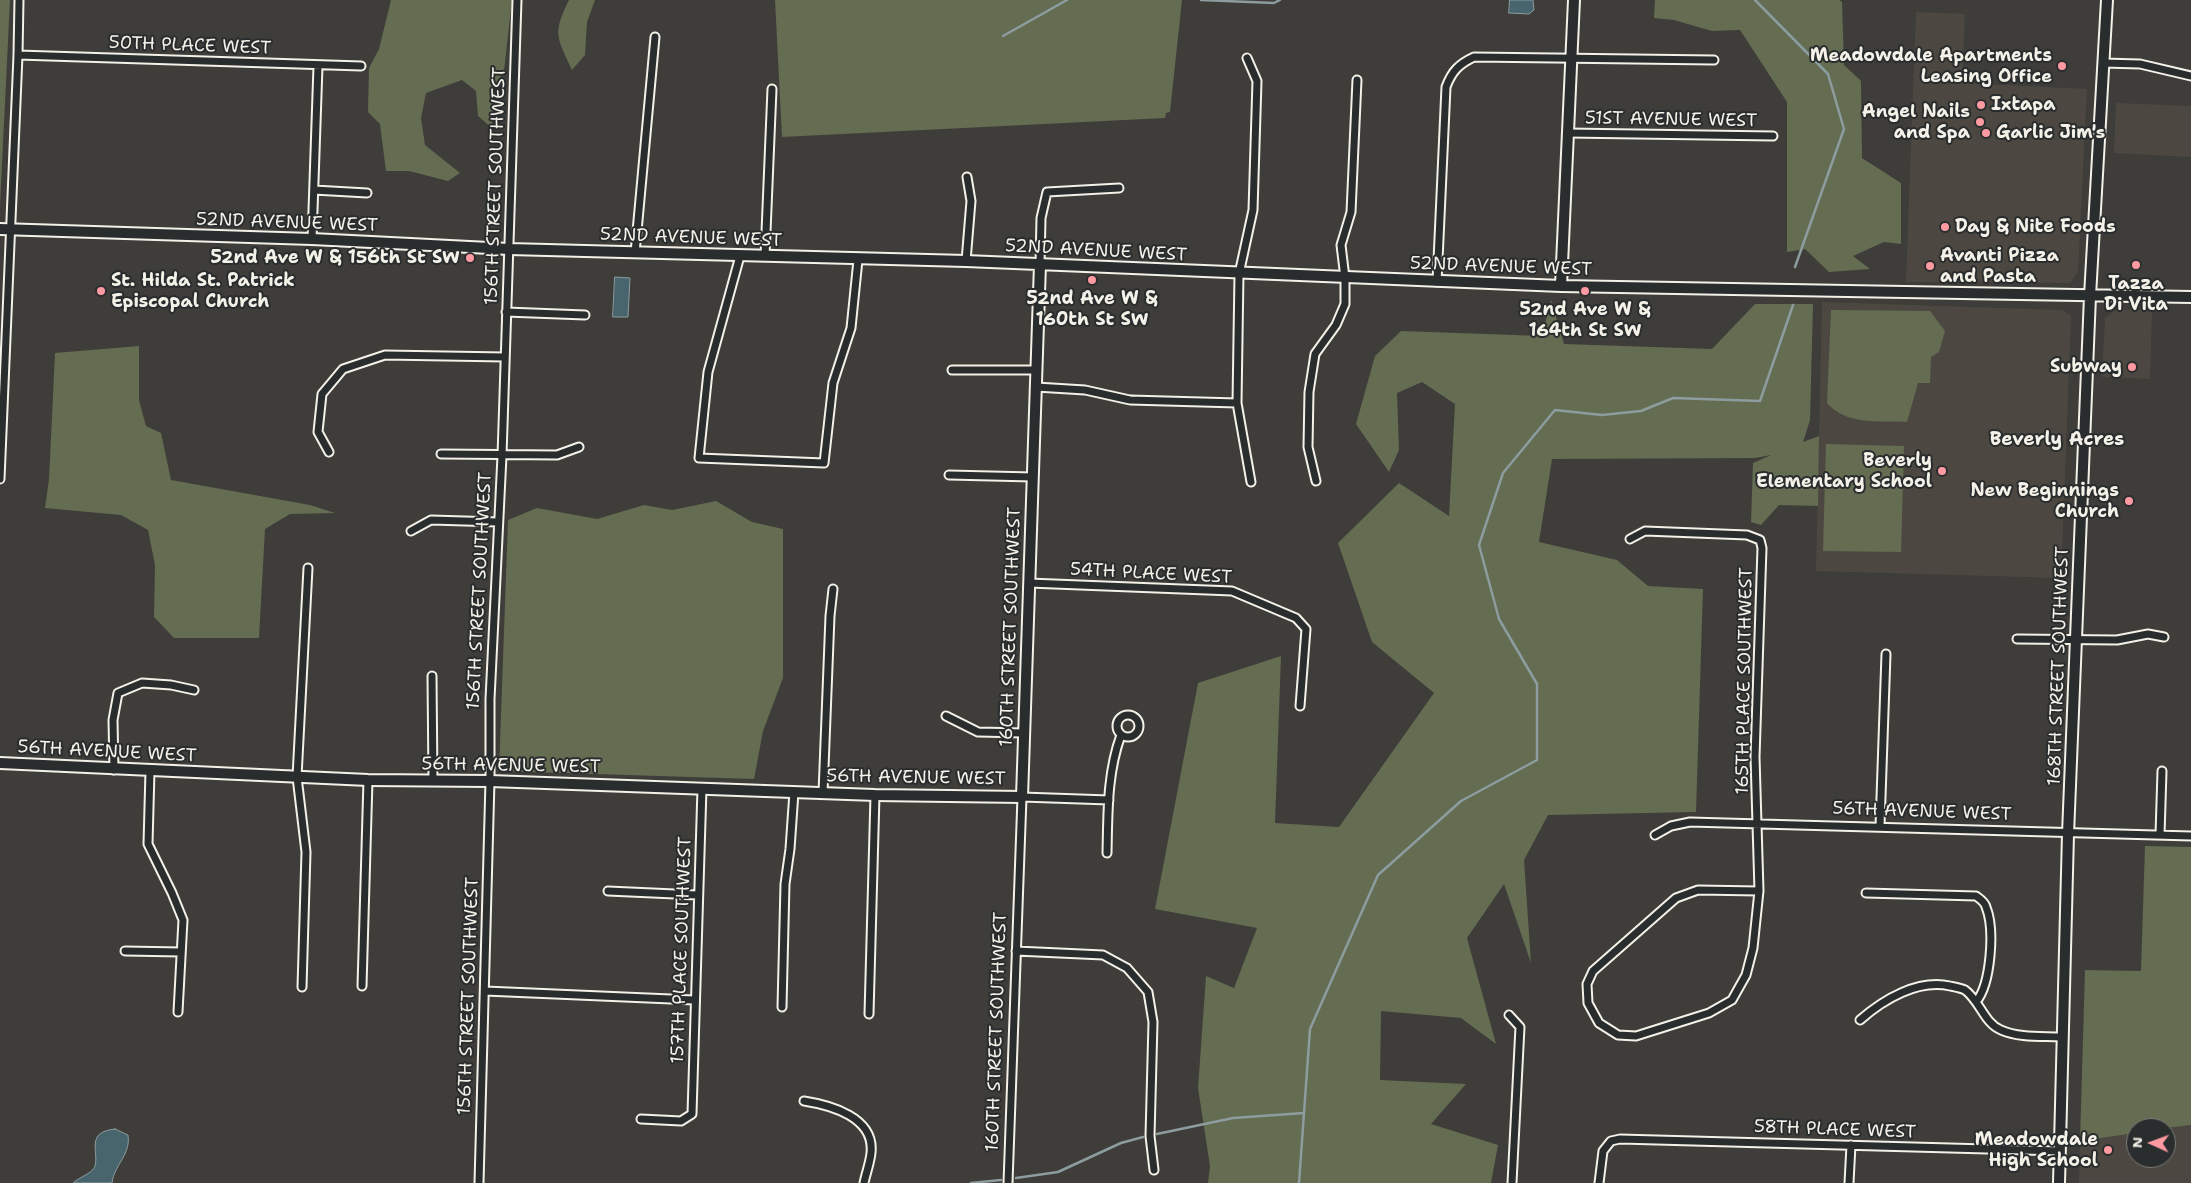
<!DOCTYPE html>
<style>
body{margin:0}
#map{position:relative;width:2191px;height:1183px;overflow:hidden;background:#3e3d39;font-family:"Shantell Sans",sans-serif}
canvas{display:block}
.north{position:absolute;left:2126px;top:1118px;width:50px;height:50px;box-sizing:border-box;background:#2a2d2e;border:1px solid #7b7b78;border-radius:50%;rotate:272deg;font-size:14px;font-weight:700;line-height:20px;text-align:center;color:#f4f1e8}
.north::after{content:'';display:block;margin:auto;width:18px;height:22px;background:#ff9aa2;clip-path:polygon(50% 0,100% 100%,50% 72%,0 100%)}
</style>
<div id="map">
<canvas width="2191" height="1183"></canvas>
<div class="north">N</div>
</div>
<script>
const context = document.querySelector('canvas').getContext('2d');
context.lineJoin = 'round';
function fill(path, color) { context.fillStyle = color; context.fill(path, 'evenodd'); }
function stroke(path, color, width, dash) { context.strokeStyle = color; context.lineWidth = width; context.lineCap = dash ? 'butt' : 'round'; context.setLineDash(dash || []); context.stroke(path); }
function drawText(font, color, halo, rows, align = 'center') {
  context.font = font + ' "Shantell Sans",sans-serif'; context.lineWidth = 4; context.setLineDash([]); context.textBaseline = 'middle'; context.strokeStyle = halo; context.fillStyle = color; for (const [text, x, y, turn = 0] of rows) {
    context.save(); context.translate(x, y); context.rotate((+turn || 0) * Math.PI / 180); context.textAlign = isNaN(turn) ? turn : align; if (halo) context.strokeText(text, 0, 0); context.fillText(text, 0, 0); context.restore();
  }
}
fill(new Path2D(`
 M1916,12l49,2 -3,69 125,6 -9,183 -8,11 -164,-1z
 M2116,103l75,3v51l-77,-4z
 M1822,302l240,8 9,6 -10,262 -245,-7z
 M2116,310h36l-2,69 -48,-2 3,-59z
 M2191,1125v58h-112l1,-42 56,-8v25h30v-30z`), '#4c4841');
fill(new Path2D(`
 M0,0h10l-10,205z
 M391,0h121l-8,71 -10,17 -2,40 -14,-12 -2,-25 -14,-11 -36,13 -5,25 4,27 35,28 -12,8 -39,-10h-23l-6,-47 -12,-12 1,-44 10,-19z
 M569,0h26l-8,22 -2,33 -13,15c-15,-33 -20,-36 -3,-70z
 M775,0h407l-12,112 -4,1 -1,5 -383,19z
 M1655,0h184l3,2 2,63 17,16 1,77 39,25v61l-17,-2 -31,14 17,13 -41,3 -24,-23 -18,3v-150l-47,-72 -28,1 -38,-11 -20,-2z
 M1551,300l13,44 148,5 43,-45h58l-3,116 -7,22 16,-6 -1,70 -39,-1 -18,20 -10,-3 2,-59 18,-8 -16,3 -203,1 -13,83 78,18 31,26 55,3 -7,223 -148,3 -24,45 7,103 -27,-79 -37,54 29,106 -35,-26 -80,-7 -1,69 86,4 -35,40 67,21 -7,38h-283l2,-17 -12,-78 8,-112 28,12 23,-60 -102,-19 43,-226 83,-27 -6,167 64,4 95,-134 -62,-51 -34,-99 61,-60 50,33 6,-112 -33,-22 -25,11 2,57 -10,22 -33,-48 19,-68 26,-25 141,5z
 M1831,310l99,1 15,20 -6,21 -8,5 -1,26h-12l-11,39c-27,-1 -62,3 -80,-19z
 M139,346v54l7,26 15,7 10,47 139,25 25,8 -45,1 -25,15 -6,109h-85l-20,-21 1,-52 -7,-35 -27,-15 -76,-7 4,-29 6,-126z
 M1826,444l78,2 -3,106 -78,-1z
 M716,501l36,21 31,7v149l-20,53 -9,48 -255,-8 9,-251 29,-12 60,11 47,-14 28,5z
 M2145,846l46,1v278l-25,3h-30v5l-56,8 5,-171 56,1z`), '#646c52');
const water = new Path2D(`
 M1510,0h23l1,10 -5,4 -20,-1z
 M615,277l15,1 -2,39h-15z
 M115,1129l13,6c3,20 -14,30 -16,48h-39c6,-6 19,-9 22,-17 4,-15 -10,-34 20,-37z`);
fill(water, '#48646c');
stroke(water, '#8d9c9e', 1);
stroke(new Path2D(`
 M1201,0l73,3 6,-3
 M1755,0l73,74 16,55 -49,138
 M1003,36l64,-36
 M1157,1134l76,-16 71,-5
 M1016,1178l42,-6 63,-29 22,-6
 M971,1183l30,-3
 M1299,1183l11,-154 68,-154 83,-74 76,-41v-76l-38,-65 -20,-74 24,-72 52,-63 47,5 39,-4 32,-13 87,3 33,-96`), '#8d9c9e', 2.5);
const street = new Path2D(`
 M18,55l343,11
 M1247,58l10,23 -4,129 -14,64 -2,129 14,79
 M2103,63l37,1 51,12
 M1568,133l205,3
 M314,190l53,3
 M312,239l6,-173
 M635,253l20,-216
 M740,256l-32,116 -9,86 125,5 9,-80 18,-55 7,-68
 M765,256l7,-167
 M966,261l5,-60 -4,-24
 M1040,264l1,-46 6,-26 72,-4
 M1437,282l9,-195c6,-16 13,-23 28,-30l240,3
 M506,312l79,3
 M952,370h84
 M1036,387l49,3 45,10 107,3
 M329,452l-11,-20 4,-38 21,-25 42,-14 120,2
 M441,454l116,1 22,-8
 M949,475l84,2
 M0,479l18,-424 1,-55
 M1316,481l-8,-34 1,-55 6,-38 21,-29 9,-21v-26l-4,-33 10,-33 6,-132
 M411,531l20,-11 67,2
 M1630,539l15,-8 102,4 13,5 2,8 -7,209 4,134 -6,57 -7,27 -14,25 -23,13 -73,23 -18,-1 -19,-12 -11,-20 -1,-19 6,-13 83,-73 22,-8 61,1
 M1029,583l203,8 64,27 10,11 -6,77
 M2017,639l100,1 31,-6 16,3
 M432,676l1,105
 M1117 726a11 11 0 1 1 22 0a11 11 0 1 1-22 0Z
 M946,716l32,16 46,1
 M114,770l-1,-50 5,-27 24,-10 29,2 23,5
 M150,771l-2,73 24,49 11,27 -5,92
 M823,793l7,-177 3,-27
 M1880,826l6,-172
 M1655,835l16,-9 19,-4c167,5 334,10 501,14
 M2160,835l2,-64
 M1107,853c1,-40 0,-80 14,-118
 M608,891l89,4
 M1866,893l110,3c4,3 9,6 10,11 9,22 5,77 -10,95
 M125,951l56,1
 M1016,951l87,4 24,13 21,24 5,30 -3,114 4,34
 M362,986l6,-206
 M302,987l4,-135 -9,-75 11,-209
 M485,991l209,9
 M782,1007l3,-123 5,-35 4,-57
 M869,1014l6,-219
 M1509,1015l11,12 -8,156
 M1860,1020c24,-21 58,-41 90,-34 5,1 11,2 15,4 15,11 19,33 36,40 18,8 41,6 60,7
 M804,1101c26,4 71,16 67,52 -1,10 -5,20 -7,30
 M641,1119l40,2 11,-7 10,-326
 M479,1183l11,-402v-82l12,-243 15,-456
 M1008,1183l14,-386 87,3
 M1599,1183l4,-32 8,-10 9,-2 440,12
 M1849,1183l2,-38`);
const secondary = new Path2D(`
 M0,229l312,10 197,10 457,12 595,25 630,11
 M1561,286l13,-286
 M0,763l368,17 122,1 385,14 147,2 18,-533
 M2059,1183l9,-349 22,-538 17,-296`);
stroke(street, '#f4f1e8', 11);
stroke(secondary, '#f4f1e8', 14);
stroke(street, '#2a2d2e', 7);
stroke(secondary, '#2a2d2e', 10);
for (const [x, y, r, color] of [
 [2062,66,5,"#ff9aa2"],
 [1981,105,5,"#ff9aa2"],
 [1980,122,5,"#ff9aa2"],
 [1986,133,5,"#ff9aa2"],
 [1945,227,5,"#ff9aa2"],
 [470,258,5,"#ff9aa2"],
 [2136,265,5,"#ff9aa2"],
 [1930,266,5,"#ff9aa2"],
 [1092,280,5,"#ff9aa2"],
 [101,291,5,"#ff9aa2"],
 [1585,291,5,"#ff9aa2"],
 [2132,367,5,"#ff9aa2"],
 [1942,471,5,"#ff9aa2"],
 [2129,501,5,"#ff9aa2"],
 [2108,1150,5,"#ff9aa2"]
]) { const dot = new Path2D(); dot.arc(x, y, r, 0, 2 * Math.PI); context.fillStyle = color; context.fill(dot); stroke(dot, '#2a2d2e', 2); }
drawText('18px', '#f4f1e8', '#2a2d2e', [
 ["50TH PLACE WEST",190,46,2],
 ["51ST AVENUE WEST",1671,120,1],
 ["156TH STREET SOUTHWEST",496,186,-88],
 ["52ND AVENUE WEST",287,223,2],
 ["52ND AVENUE WEST",691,238,2],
 ["52ND AVENUE WEST",1096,251,3],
 ["52ND AVENUE WEST",1501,267,2],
 ["54TH PLACE WEST",1151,574,3],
 ["156TH STREET SOUTHWEST",480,591,-87],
 ["160TH STREET SOUTHWEST",1011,627,-88],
 ["168TH STREET SOUTHWEST",2059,666,-88],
 ["165TH PLACE SOUTHWEST",1745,681,-89],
 ["56TH AVENUE WEST",107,752,3],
 ["56TH AVENUE WEST",511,766,1],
 ["56TH AVENUE WEST",916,778,1],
 ["56TH AVENUE WEST",1922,812,2],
 ["157TH PLACE SOUTHWEST",682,950,-88],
 ["156TH STREET SOUTHWEST",469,996,-88],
 ["160TH STREET SOUTHWEST",997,1032,-88],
 ["58TH PLACE WEST",1835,1130,2]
]);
drawText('bold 18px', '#f4f1e8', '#2a2d2e', [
 ["Meadowdale Apartments",2052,56],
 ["Leasing Office",2052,77],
 ["Ixtapa",1991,105,"left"],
 ["Angel Nails",1970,112],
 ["and Spa",1970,133],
 ["Garlic Jim's",1996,133,"left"],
 ["Day & Nite Foods",1955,227,"left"],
 ["Avanti Pizza",1940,256,"left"],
 ["and Pasta",1940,277,"left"],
 ["52nd Ave W & 156th St SW",460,258],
 ["St. Hilda St. Patrick",111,281,"left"],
 ["Episcopal Church",111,302,"left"],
 ["Tazza",2136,284,"center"],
 ["Di Vita",2136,305,"center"],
 ["52nd Ave W &",1092,299,"center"],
 ["160th St SW",1092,320,"center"],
 ["52nd Ave W &",1585,310,"center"],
 ["164th St SW",1585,331,"center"],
 ["Subway",2122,367],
 ["Beverly",1932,461],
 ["Elementary School",1932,482],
 ["New Beginnings",2119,491],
 ["Church",2119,512],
 ["Meadowdale",2098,1140],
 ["High School",2098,1161]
], 'right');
drawText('bold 19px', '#f4f1e8', '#2a2d2e', [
 ["Beverly Acres",2057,440]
]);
</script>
